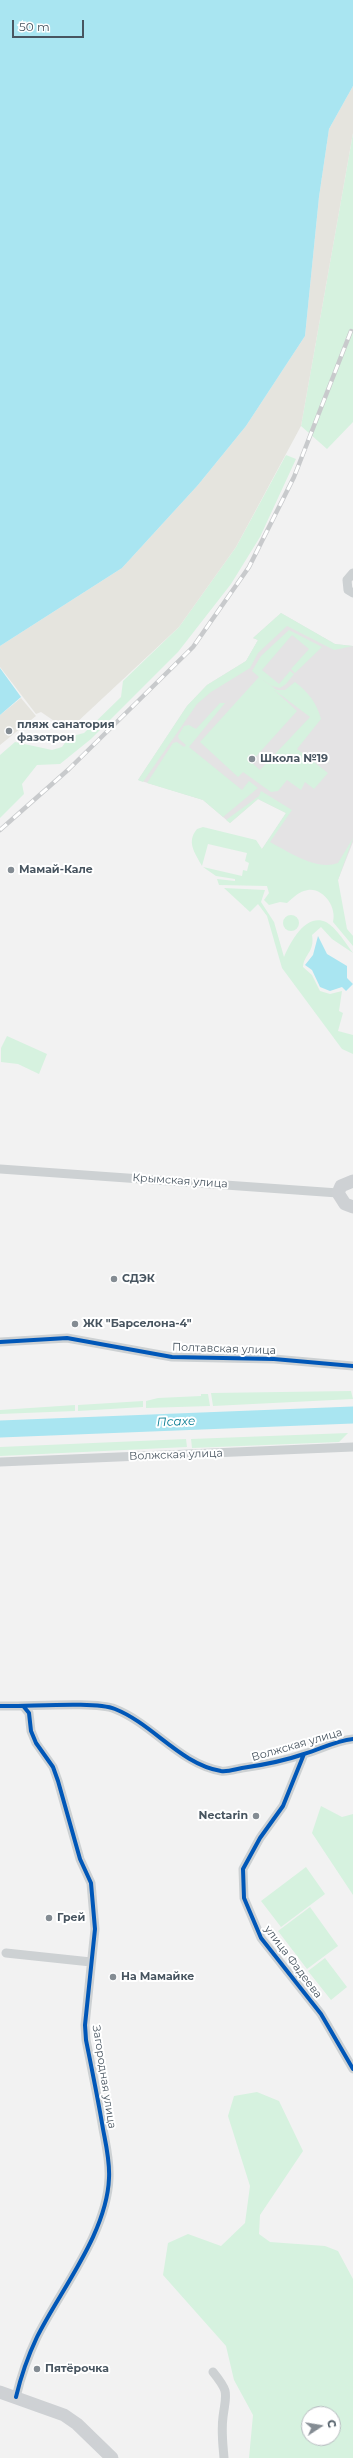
<!DOCTYPE html>
<meta charset="utf-8">
<style>
body{margin:0}
#map{position:relative;width:353px;height:2458px;overflow:hidden;background:#f2f2f2;font-family:Montserrat,sans-serif}
canvas{display:block}
.north{position:absolute;left:301px;top:2406px;width:40px;height:40px;box-sizing:border-box;background:#fff;border:1px solid #b6bbbf;border-radius:50%;rotate:78deg;font-size:11px;font-weight:700;line-height:16px;text-align:center;color:#485560}
.north::after{content:'';display:block;margin:auto;width:14px;height:18px;background:#848c93;clip-path:polygon(50% 0,100% 100%,50% 72%,0 100%)}
.scale{position:absolute;left:12px;top:20px;width:72px;height:18px;box-sizing:border-box;border:2px solid #485560;border-top:0;padding-left:5px;font-size:12px;line-height:14px;white-space:nowrap;color:#485560;-webkit-text-stroke:3px #fff;paint-order:stroke}
</style>
<div id="map">
<canvas width="353" height="2458"></canvas>
<div class="north">С</div>
<div class="scale">50 m</div>
</div>
<script>
const context = document.querySelector('canvas').getContext('2d');
context.lineJoin = 'round';
function fill(path, color) { context.fillStyle = color; context.fill(path, 'evenodd'); }
function stroke(path, color, width, dash) { context.strokeStyle = color; context.lineWidth = width; context.lineCap = dash ? 'butt' : 'round'; context.setLineDash(dash || []); context.stroke(path); }
function drawText(font, color, halo, rows, align = 'center') {
  context.font = font + ' Montserrat,sans-serif'; context.lineWidth = 4; context.setLineDash([]); context.textBaseline = 'middle'; context.strokeStyle = halo; context.fillStyle = color; for (const [text, x, y, turn = 0] of rows) {
    context.save(); context.translate(x, y); context.rotate((+turn || 0) * Math.PI / 180); context.textAlign = isNaN(turn) ? turn : align; if (halo) context.strokeText(text, 0, 0); context.fillText(text, 0, 0); context.restore();
  }
}
fill(new Path2D(`
 M281,613l54,31 18,2v196l-15,38 -76,-31 24,-36 -28,-14 -28,24 -27,-23 -65,-20 49,-74 20,-21 39,-24 12,-21 -5,-2z`), '#e4e3e4');
fill(new Path2D(`
 M353,133v289l-26,27 -26,-23z
 M286,455l10,4 -36,78 -29,47 -53,68 -87,87 -31,25 -23,1 -15,19 2,10 -24,24v-63l15,-13 37,8 10,-3 7,-10 15,-4 37,-36 2,-16 56,-54 57,-80z
 M281,613l54,31 18,2 -19,4 -47,-24 -29,27 -8,15 -39,24 -14,12 -54,78 -5,-2 49,-74 20,-21 39,-24 12,-21 -5,-2z
 M289,630l33,17 -27,26 -4,-4 18,-20 -17,-14 -30,35 17,14 11,-13 4,3 -8,10 -6,4 -8,-2 -12,-8 17,12h8l10,-8c13,10 22,21 26,37l-24,30 31,24 -14,16 -9,-7 -4,8 -14,-10 -9,11 -7,1 -28,-20 -5,5 -38,-35 59,-65 -7,-6 9,-15zM273,689l37,28 -50,53 -9,-8 46,-51z
 M220,703h5l-36,44 53,43 7,-9 9,7 -35,29 -20,-17 -56,-17 26,-40 4,-1 7,5 2,-2 -7,-6 -1,-3 6,-10 5,-1 7,4z
 M261,791l31,19 -22,32c19,10 46,29 68,21l15,-25 -15,42 9,49 6,7v10l-20,-24c4,-14 -9,-34 -25,-32 -9,1 -15,8 -21,13l-7,-1 -11,3 -5,-5 5,-7 -2,-7 -48,-1 -2,-6 18,2v-2l-19,-3 -13,-9 39,9 1,-6 4,1 2,-8 -4,-2 2,-8 -39,-9 -6,22c-7,-13 -16,-24 -5,-37l6,-2 53,13 6,9 24,-36 -28,-14 -28,24 -4,-3 33,-24z
 M224,888l41,2 -4,12 13,20 10,35c6,-14 21,-44 42,-35 10,5 20,22 27,31l-21,-14 -11,-12 -9,8c3,17 -8,19 -9,32l9,8 8,16 10,3 12,-3 -3,20 4,2 -5,18 15,4v19l-11,-5 -60,-81 -15,-52 -9,-12 -8,8z
 M283 923a8 8 0 1 1 16 0a8 8 0 1 1-16 0Z
 M7,1036l40,18 -8,20 -21,-10 -17,-2v-14z
 M351,1391l2,8 -140,7 -2,-13z
 M201,1394h7l2,12 -64,2v-7l12,-3 43,-2z
 M143,1401v6l-65,4v-6z
 M75,1405v6l-75,3v-4z
 M348,1433l-9,9 -147,6 -1,-9z
 M186,1439l1,8 -187,9v-9z
 M321,1806l21,11 11,-3v81l-41,-62z
 M306,1867l19,27 -44,33 -20,-26z
 M310,1907l28,39 -31,23 -29,-38z
 M325,1958l22,29 -16,13 -23,-29z
 M257,2092l22,9 24,50 -43,64 -1,19 11,8 55,4 13,5 15,28v179h-104l4,-43 -19,-35 -8,-34 -63,-71 5,-32 20,-9 33,12 24,-23 5,-37 -22,-70 6,-20zM309,2414h24v24h-24z`), '#d6f2df');
fill(new Path2D(`
 M353,86v47l-52,293 -65,121 -57,80 -105,98h-14l-19,-13 -5,2 -36,-47v-21l122,-78 76,-83 48,-59 59,-90 14,-139 10,-68z
 M21,698l15,18 -36,29v-30z`), '#e5e4de');
fill(new Path2D(`
 M0,0h353v86l-24,43 -10,68 -14,139 -59,90 -48,59 -76,83 -122,78z
 M0,668l21,29 -21,18z
 M318,936l9,18 20,12v12l6,6 -7,7 -4,-4 -12,4 -10,-4 -8,-17 -7,-5 8,-10z`), '#a9e5f1');
stroke(new Path2D(`
 M0,1429l353,-14`), '#a9e5f1', 17);
stroke(new Path2D(`
 M353,573l-6,7 1,10 5,3
 M0,1169l338,24
 M0,1342l67,-4 105,19 102,2 79,7
 M0,1462l353,-15
 M0,1706c26,1 95,-5 115,3 38,15 65,55 106,62 7,1 15,-2 21,-3 21,-3 42,-7 62,-14 17,-5 31,-13 49,-15
 M304,1754l-21,52 -23,32 -17,31 1,29 17,40 60,76 32,55
 M6,1953l85,9
 M213,2372c17,21 13,21 10,45 -2,14 0,28 1,41
 M16,2397c5,-21 12,-41 21,-60 24,-48 70,-104 72,-159 1,-17 -3,-33 -6,-49 -5,-30 -11,-59 -17,-89l-1,-15 10,-96 -4,-46 -11,-24 -22,-78 -5,-14 -17,-24 -5,-12 -2,-18 -5,-6`), '#cdd1d3', 9);
stroke(new Path2D(`
 M353,1181l-12,5 -3,7 7,11 8,3
 M0,2392l64,23 13,9 35,34`), '#ced1d4', 13);
const rail = new Path2D(`
 M0,830l69,-61 124,-122 56,-80 45,-90 57,-146`);
stroke(rail, '#c8cacc', 4.5);
stroke(rail, '#fff', 3, [9]);
stroke(new Path2D(`
 M0,1342l67,-4 105,19 102,2 79,7
 M0,1706c26,1 95,-5 115,3 38,15 65,55 106,62 7,1 15,-2 21,-3 21,-3 42,-7 62,-14 17,-5 31,-13 49,-15
 M304,1754l-21,52 -23,32 -17,31 1,29 17,40 60,76 32,55
 M16,2397c5,-21 12,-41 21,-60 24,-48 70,-104 72,-159 1,-17 -3,-33 -6,-49 -5,-30 -11,-59 -17,-89l-1,-15 10,-96 -4,-46 -11,-24 -22,-78 -5,-14 -17,-24 -5,-12 -2,-18 -5,-6`), '#0057b8', 4);
for (const [x, y, r, color] of [
 [9,731,4,"#848c93"],
 [252,759,4,"#848c93"],
 [11,870,4,"#848c93"],
 [114,1279,4,"#848c93"],
 [75,1324,4,"#848c93"],
 [256,1816,4,"#848c93"],
 [49,1918,4,"#848c93"],
 [113,1977,4,"#848c93"],
 [37,2369,4,"#848c93"]
]) { const dot = new Path2D(); dot.arc(x, y, r, 0, 2 * Math.PI); context.fillStyle = color; context.fill(dot); stroke(dot, '#fff', 1.5); }
drawText('bold 11px', '#485560', '#fff', [
 ["пляж санатория",17,725],
 ["фазотрон",17,738],
 ["Школа №19",260,759],
 ["Мамай-Кале",19,870],
 ["СДЭК",122,1279],
 ["ЖК \"Барселона-4\"",83,1324],
 ["Nectarin",248,1816,"right"],
 ["Грей",57,1918],
 ["На Мамайке",121,1977],
 ["Пятёрочка",45,2369]
], 'left');
drawText('11px', '#485560', '#fff', [
 ["Крымская улица",180,1181,4],
 ["Полтавская улица",224,1349,2],
 ["Волжская улица",176,1455,-2],
 ["Волжская улица",297,1745,-16],
 ["улица Фадеева",293,1962,53],
 ["Загородная улица",104,2077,81]
]);
drawText('italic 12px', '#087c93', '#fff', [
 ["Псахе",176,1422,-2]
]);
</script>
